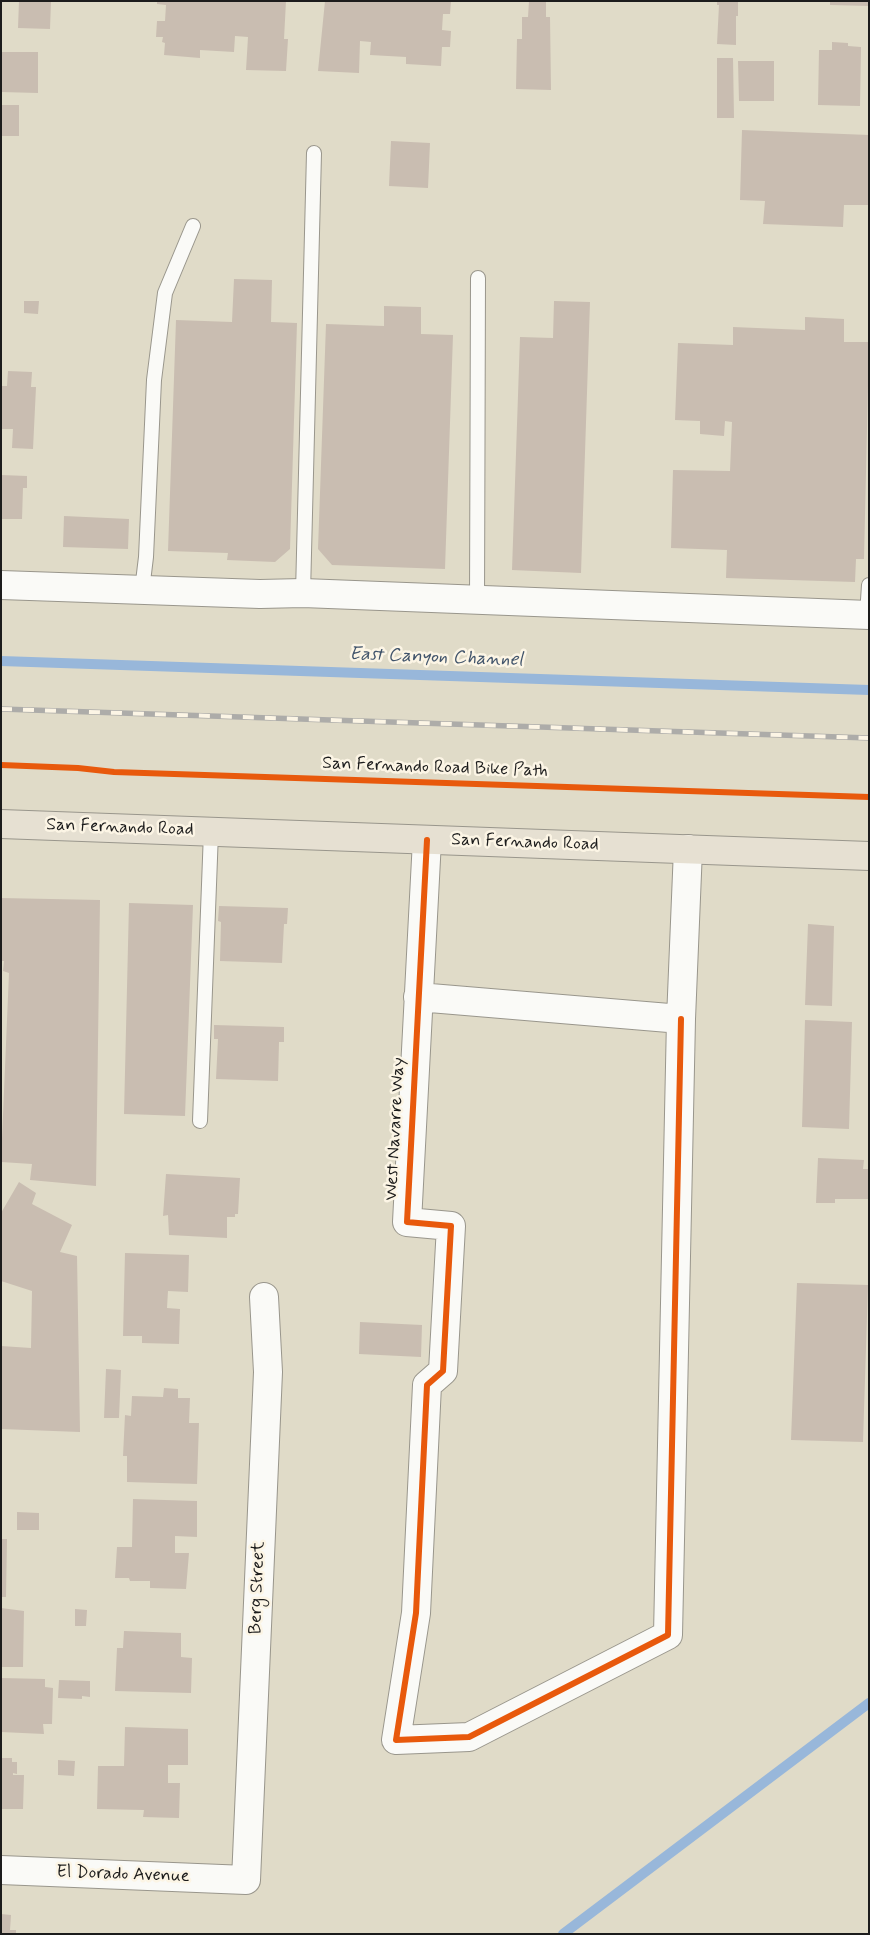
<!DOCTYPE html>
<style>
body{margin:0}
#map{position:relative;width:870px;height:1935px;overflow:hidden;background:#e0dbc8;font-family:Mynerve,sans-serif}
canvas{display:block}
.frame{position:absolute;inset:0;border:2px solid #1c1c1c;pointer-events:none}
</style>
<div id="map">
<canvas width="870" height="1935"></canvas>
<div class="frame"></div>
</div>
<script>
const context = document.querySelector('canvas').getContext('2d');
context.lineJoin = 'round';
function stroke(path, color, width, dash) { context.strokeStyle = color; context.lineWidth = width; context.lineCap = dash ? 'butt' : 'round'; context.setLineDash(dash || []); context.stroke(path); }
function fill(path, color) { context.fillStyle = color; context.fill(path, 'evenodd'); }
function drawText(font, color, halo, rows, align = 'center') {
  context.font = font + ' Mynerve,sans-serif'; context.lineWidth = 5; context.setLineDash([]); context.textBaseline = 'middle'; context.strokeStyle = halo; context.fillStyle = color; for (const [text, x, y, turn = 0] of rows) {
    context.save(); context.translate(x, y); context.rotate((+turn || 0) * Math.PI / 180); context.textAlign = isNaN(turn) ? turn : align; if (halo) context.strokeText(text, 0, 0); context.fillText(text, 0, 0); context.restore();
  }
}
stroke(new Path2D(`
 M1,661l868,29
 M563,1934l306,-231`), '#98b7da', 10);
fill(new Path2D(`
 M19,1h32l-1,28 -32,-1z
 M157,1h129l-2,38h4l-2,32 -40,-1 2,-33 -13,-1 -1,16 -34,-2v8l-36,-3 1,-12 -3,-1 1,-5h-7l1,-16h8l1,-16 -9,-1z
 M325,1h126l-1,13h-7l-1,16 9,1 -1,16h-8l-1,19 -35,-2v-7l-36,-2 1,-13 -11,-1 -1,32 -41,-2z
 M529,1h17v16h4l1,73 -35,-1 1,-50h5v-22h6z
 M717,1h21v15h-2v29l-19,-1 2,-39h-2z
 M830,1h39v5l-39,-1z
 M832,42l16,1v3l13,1 -1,59 -42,-1 1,-55h13z
 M1,52h37v41l-37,-1z
 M717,58h16l1,60h-17z
 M738,61h36v40h-35z
 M1,105h18v31h-18z
 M742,130l127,5v70h-25l-1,22 -80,-3 2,-23 -25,-1z
 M391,141l39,2 -2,45 -39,-2z
 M234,279l38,1 -1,42 26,1 -7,226 -15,13 -48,-2 1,-7 -60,-2 8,-231 56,2z
 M24,301h15l-1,13 -14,-1z
 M554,301l36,1 -9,271 -69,-3 8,-233 33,1z
 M384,306l37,1v27l32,1 -8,234 -113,-4 -14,-16 8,-225 58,2z
 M805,317l39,2v23h25l-5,217h-8l-1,23 -129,-4 1,-28 -56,-2 2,-78 57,1 2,-49 -7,-1 -1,15 -24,-2v-13l-25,-1 3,-77 55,2v-18l72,3z
 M8,371l24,1 -1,15h5l-3,62 -21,-1 1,-19h-12v-43h6z
 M1,475l26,1v12h-4l-1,31h-21z
 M64,516l65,3 -1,30 -65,-2z
 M1,898l99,2 -4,286 -66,-6 2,-16 -31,-2 8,-189 -6,-2 1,-10h-3z
 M129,903l64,2 -8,211 -61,-2z
 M219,906l69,2 -1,16h-3l-2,39 -62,-2 1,-39 -3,-1z
 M808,924l26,2 -2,80 -27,-1z
 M805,1020l47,2 -3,107 -47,-2z
 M214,1025l70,2v15h-5l-1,39 -62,-2 2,-40h-4z
 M818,1158l46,2 -1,9h6v30h-34v4h-19z
 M166,1174l74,4 -2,36h-3v3h-8v21l-58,-3 -1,-20 -5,1z
 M19,1182l17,11 -4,11 40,21 -12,27 17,4 3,176 -79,-3v-83l30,2 1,-57 -31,-10v-68z
 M125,1253l64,2 -1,37 -20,-1 -1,17 13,1 -1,35 -37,-1v-7h-19z
 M797,1283l71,2 -5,157 -72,-2z
 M360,1322l62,3 -1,32 -62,-3z
 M106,1369l15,1 -2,48h-15z
 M164,1388l14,1v9h12l-1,25h10l-2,61 -70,-2v-26h-4l2,-41 6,1 1,-20 31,1z
 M133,1499l64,2v36l-22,-1v17h14l-3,36 -36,-1v-7h-20l-1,-3h-14l2,-31h15z
 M17,1512l22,1v17h-22z
 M1,1539h6l-1,58h-5z
 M1,1608l23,3 -1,56h-22z
 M75,1609l12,1 -1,16h-11z
 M124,1631l57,2v24l11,1 -1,35 -76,-2 2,-43h6z
 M1,1678l44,1v8l8,1 -1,36h-9l1,10 -43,-2z
 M59,1680l31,1v16l-8,-1v3l-24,-1z
 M125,1727l63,2v36h-20v18h12l-1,35 -36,-1 1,-7 -47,-1 1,-43h26z
 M1,1758h11v4h5v12l-4,-1v2h11l-1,34h-22z
 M58,1760l17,1 -1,15 -16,-1z
 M1,1914l10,1 -1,15h6v4h-15z`), '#c9bdb1');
const lane = new Path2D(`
 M142,590l4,-33 8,-177 11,-87 28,-67
 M303,593l11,-440
 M477,601l1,-323
 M867,615l2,-30
 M200,1121l11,-289`);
const street = new Path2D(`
 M1,585l259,9 43,-1 566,22
 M427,840l-20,382 44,4 -8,145 -16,14 -11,228 -20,127 73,-3 199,-102 13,-616
 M418,997l263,22 7,-170
 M1,1870l245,10 22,-508 -4,-75`);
const primary = new Path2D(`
 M1,824l868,32`);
stroke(lane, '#99968c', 16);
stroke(street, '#99968c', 30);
stroke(primary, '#99968c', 30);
stroke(lane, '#fafaf7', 14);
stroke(street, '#fafaf7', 28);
stroke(primary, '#e6e0d2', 28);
const rail = new Path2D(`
 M1,709l868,29`);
stroke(rail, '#adaca9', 5.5);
stroke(rail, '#fcf5e5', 4, [11]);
stroke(new Path2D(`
 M1,765l77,3 36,4 755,25
 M427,840l-20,382 44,4 -8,145 -16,14 -11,228 -20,127 73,-3 199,-102 13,-616`), '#e8590c', 6);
drawText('18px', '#1c1c1c', '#fcf5e5', [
 ["San Fernando Road Bike Path",435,768,2],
 ["San Fernando Road",120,828,2],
 ["San Fernando Road",525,843,2],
 ["West Navarre Way",396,1129,-87],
 ["Berg Street",258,1588,-88],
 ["El Dorado Avenue",123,1875,2]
]);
drawText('italic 19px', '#41546b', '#fcf5e5', [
 ["East Canyon Channel",436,658,2]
]);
</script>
